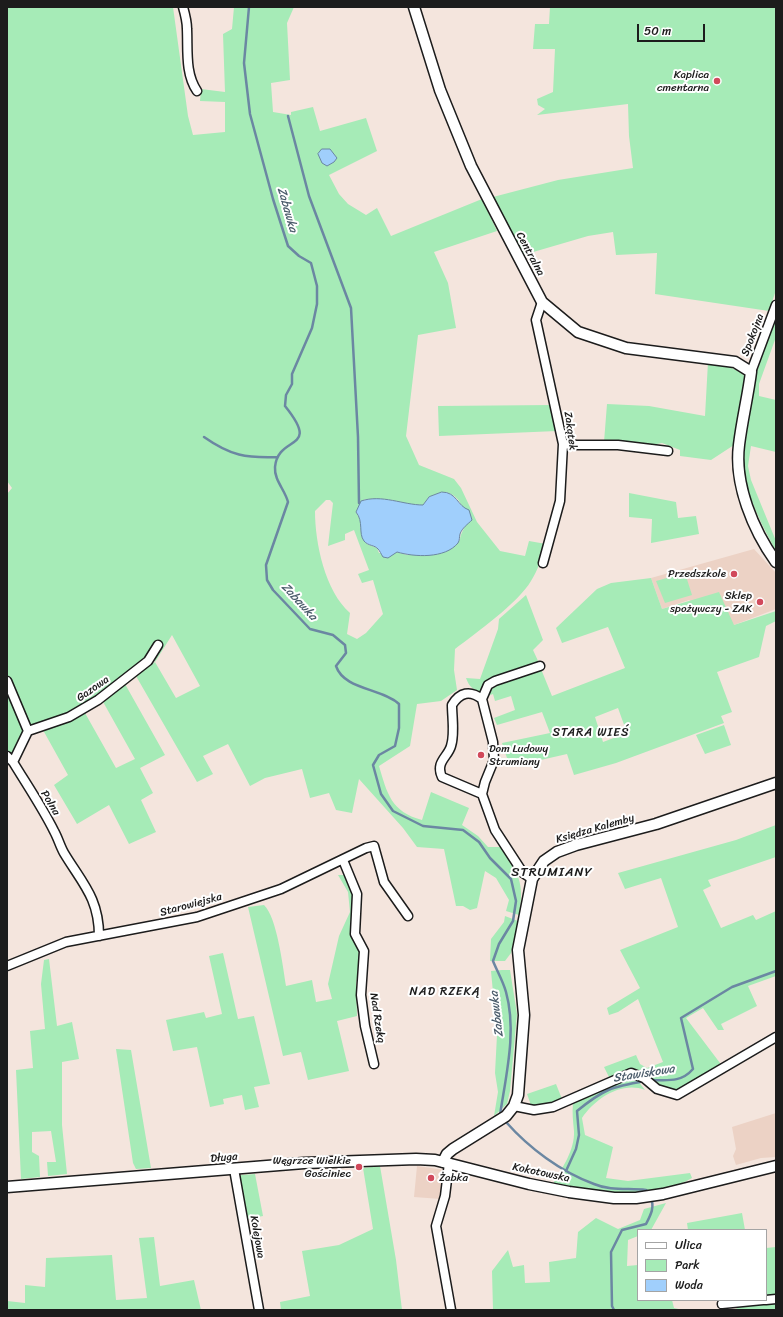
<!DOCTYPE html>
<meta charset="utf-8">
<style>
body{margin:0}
#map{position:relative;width:783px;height:1317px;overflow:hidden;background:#f4e5dd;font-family:Sriracha,sans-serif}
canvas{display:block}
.frame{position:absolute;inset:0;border:8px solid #1c1c1c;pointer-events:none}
.legend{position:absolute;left:637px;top:1229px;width:130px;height:72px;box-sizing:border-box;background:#fff;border:1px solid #a4a4a4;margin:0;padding:5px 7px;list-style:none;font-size:12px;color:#1c1c1c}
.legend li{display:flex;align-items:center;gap:8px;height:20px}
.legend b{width:20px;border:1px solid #a4a4a4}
.scale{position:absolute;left:637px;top:24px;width:68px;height:18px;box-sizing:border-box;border:2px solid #1c1c1c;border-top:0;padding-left:5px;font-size:12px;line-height:14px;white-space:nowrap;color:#1c1c1c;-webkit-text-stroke:3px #fff;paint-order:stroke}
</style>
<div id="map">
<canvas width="783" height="1317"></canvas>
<div class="frame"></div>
<ul class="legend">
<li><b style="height:5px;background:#fff"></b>Ulica</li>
<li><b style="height:11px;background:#a6ebb7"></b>Park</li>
<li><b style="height:11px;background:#a0cffc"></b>Woda</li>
</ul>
<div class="scale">50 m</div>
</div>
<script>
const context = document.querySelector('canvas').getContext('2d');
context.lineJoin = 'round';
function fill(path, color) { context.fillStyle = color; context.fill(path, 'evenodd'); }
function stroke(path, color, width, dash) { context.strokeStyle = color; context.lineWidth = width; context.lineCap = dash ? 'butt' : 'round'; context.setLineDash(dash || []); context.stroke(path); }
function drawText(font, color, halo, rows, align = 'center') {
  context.font = font + ' Sriracha,sans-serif'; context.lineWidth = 4; context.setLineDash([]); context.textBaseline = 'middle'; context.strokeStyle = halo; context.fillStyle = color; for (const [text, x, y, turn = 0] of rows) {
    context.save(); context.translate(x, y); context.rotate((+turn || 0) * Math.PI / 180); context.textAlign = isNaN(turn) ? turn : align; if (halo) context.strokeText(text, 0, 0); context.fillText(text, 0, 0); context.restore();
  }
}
fill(new Path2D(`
 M754,549l22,24v36l-42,16 -45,-25 -27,9 -11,-31z
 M776,1113v44l-15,1 -25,7 -3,-9 3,-7 -4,-22z
 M417,1166l28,4 -4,29 -27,-2z`), '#ecd2c5');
fill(new Path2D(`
 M7,7h166l15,109 5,19 32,-3v-30l-25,-1 1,-12 24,3 -2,-58 9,-5 2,-22h60l-7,16 3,57 -19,3 2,29 18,3v-3l22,-5 7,24 46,-13 11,33 -48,24 10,19 9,10 18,11 11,-7 14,28 91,-37 15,32 -63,21 14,31 8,45 -38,7 -12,101 13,29 35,14 7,9 16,34 23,29 25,5 4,-15 17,3c-4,13 -8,26 -15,37 -13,22 -55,52 -76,68l-1,21 3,20 -16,11 -24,3 -7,42 -31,20c8,27 12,46 43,54l9,-28 38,16 -7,17 16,11 10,11h13c17,26 24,35 18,68l-13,-4 3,-11 -13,-22 -11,-7 -8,37 -7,2 -7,-4h-7l-12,-57 -27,-2 -14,-19 -44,-49 -7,34 -16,-3 -7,-17 -19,5 -8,-29 -37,9 -15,8 -22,-42 -25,12 10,18 -16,8 -61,-106 19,-14 -3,-11c-27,23 -64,57 -98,70 -8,3 -18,5 -27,7l-11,25 -5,2 -4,-3v-258l5,-6 -5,-7zM442,492c17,0 24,18 23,33 -1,5 -5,9 -5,15l-53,15 -10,-3 -5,2 -13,-1 -2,-5 -10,-4 -6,-13v-10l-5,-9 9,-13 25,1 24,5h9l6,-8zM326,500h4l3,3 -5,43 17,-6v-6l9,-4 15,40 -11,4 4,9 11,-3 10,34 -17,19 -9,6 -10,-5 3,-21c-25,-22 -35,-70 -35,-102zM172,635l28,51 -24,12 -21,-36z
 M550,7h226v283l-7,21 -114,-17 2,-41 -41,2 -3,-23 -25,4 -65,19 -30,-58 65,-17 75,-12 -4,-32 -1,-32 -91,11 8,-6 -7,-4 -1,-6 16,-7 2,-43h-22l2,-25h14z
 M776,317v20l-17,47v12l17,4v52l-25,-6 -3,20 3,14 25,61v10c-15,-28 -32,-59 -33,-91l12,-83z
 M708,362c14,2 27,5 38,15l-12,68 -23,15 -31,-4v-6l-18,-7 -10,2 -48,-3 3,-38 42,2 56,10z
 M552,405l5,26 -118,5 -1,-30z
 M629,493l47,9 2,16 18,-2 3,18 -48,9 1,-24 -23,-2z
 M685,573l7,22 -27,8 -9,-22z
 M651,578l11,31 57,-17 15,33 42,-14v10l-10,5 -7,31 -42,15 15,40 -11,4 3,7 -108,40 -42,12 -7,-21 -57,13 -8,-24 48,-10 -8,-21 -45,13 -3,-7 21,-8 -4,-14 -16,5 -2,-7 -8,3 7,-12 49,-16 11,27 73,-28 -17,-41 -46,16 -6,-15 41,-39 14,-6zM618,708l9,25 -24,9 -8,-25z
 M526,595l17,45 -10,10 6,13c-18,6 -52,11 -59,29 -8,-3 -11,-6 -14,-14l14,1 18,-50 1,-10z
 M125,684l40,71 -25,13 13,25 -12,7 15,32 -27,12 -20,-39 -32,19 -23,-39 14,-10 -25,-45 19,-6 23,-11 31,55 19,-9 -33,-59z
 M724,725l7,20 -26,9 -9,-19z
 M776,825v32l-68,23 3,6 -8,4 18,38 32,-13 3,5 20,-9v65l-28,10 9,20 -36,18 3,6h-6l-15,-22 -17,10 37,49 -46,25 -22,-7 -7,-10 -12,-6 -27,8 -5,-10 32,-12 4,9 7,4 16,-6 -25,-63 -20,13 -9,3 -2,-7 33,-20 -20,-38 58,-23 -17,-49 -36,11 -7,-16 118,-33z
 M338,875h8l7,15 1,12 -2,32 9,20 -5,29 1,33 -20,5 12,50 -41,9 -7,-28 -18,4 -35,-149 16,-2c13,12 19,62 22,81l26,-6 4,22 16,-3 -4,-15 11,-48 11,-24 -2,-20z
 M505,916l13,5 -7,32 -6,8h-15l1,-22 13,-17z
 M223,953l15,66 16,-3 16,68 -16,3 5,20 -14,3 -3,-15 -19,4 1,5 -14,3 -13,-60 -24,4 -7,-31 38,-8 2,6 16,-4 -13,-58z
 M49,959l8,67 15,-4 7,37 -17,3v63l5,49 -19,2 -1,-14h9l-5,-31 -19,1v20l7,4 1,21 -19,2 -5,-109 17,-2 -3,-37 15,-2 -4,-45 3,-24z
 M502,970h8l7,44 -7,77 -3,13 -13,12 4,-24 -3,-19 2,-38 -6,-64z
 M116,1049l15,1 20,118 -15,1 -3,-6z
 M622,1078l16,3 7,9c-24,-9 -50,9 -63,28l3,17 28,12 -7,31 22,3 62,-8 2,5c-42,24 -94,14 -139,6 9,-16 22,-34 21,-53 -1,-10 -2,-18 -1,-28z
 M556,1084l6,15 -14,7 -16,2 -5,-14z
 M380,1166l16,94 6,50h-121l-1,-8 30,-6 -8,-45 37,-6 34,-16 -10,-61z
 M255,1174l8,42 -16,3 -8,-42 2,-2z
 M666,1203l-15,27h-13v6l-10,4 -1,26 11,-1v35h34l2,8 9,2h-190l-1,-39 16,-21 5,17 11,-2 1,18 25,-1 -1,-20 27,-4 2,-26 18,-14 22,11 22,-9 4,-11z
 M742,1213l3,17h-57l-1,-7z
 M154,1237l6,49 34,-6 7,30h-194v-9l18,2v-18l20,2 1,-29 66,-3 4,45 31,-2 -8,-60z
 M776,1247v48l-10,1v-48z
 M776,1301v9h-42l7,-4z`), '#a6ebb7');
const water = new Path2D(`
 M322,149h8l7,9 -3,4 -7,4 -5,-3 -4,-9z
 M442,492c15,0 15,14 27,18l3,10c-4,4 -10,8 -12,14 -1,3 0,6 -2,9 -13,16 -44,14 -61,9l-9,6 -5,-1c-2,-3 -3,-6 -5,-8 -3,-4 -10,-3 -14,-8 -6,-8 0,-19 -8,-29l5,-11c21,-7 42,4 62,4l6,-8z`);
fill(water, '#a0cffc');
stroke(water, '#6b87a2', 1);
stroke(new Path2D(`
 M249,7l-5,56 6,51 23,85 15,47 11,10 12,7 6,23v18l-5,24 -20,46v10l-6,11 -1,11c37,46 -7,28 -10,61 -1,13 10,23 13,35l-22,63 1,15 6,10 37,39 23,6 12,10 1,8 -10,13c8,24 46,22 63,38v24l-4,18 -16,9 -6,10 8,29 12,17 30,15 40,4 16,12 11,16 21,21 5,22 -3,20 -14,23 -6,17c4,10 10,20 13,31 11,39 0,83 -6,123
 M288,116l21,80 42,112 7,129 1,66
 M204,437c27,19 42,21 73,20
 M650,1080c17,0 31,3 43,-11l-12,-51 51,-31 44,-16
 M506,1122c23,26 55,50 88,62 16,7 35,4 52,6l4,4
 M566,1171l10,-22 3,-14 -2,-24c27,-22 34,-24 68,-30
 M614,1310l-2,-4 -1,-54 11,-22 24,-6c4,-8 9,-16 5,-26`), '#6b87a2', 2.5);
const minor = new Path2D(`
 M183,7c2,7 4,15 4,22 1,22 -2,44 10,62
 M542,302l-6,18 27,124 -3,57 -17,62
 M751,372l25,-67
 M563,444l14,1h41l50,6
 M7,681l21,50 -15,31
 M482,699c-12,-9 -22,-7 -30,6 0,12 3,29 -1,41 -3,11 -16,16 -9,31l40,17
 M28,731l41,-14 29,-17 50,-39 10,-16
 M7,756l6,6c14,23 29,45 41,69 4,7 6,15 10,22 18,30 35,45 35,83
 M343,860l14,34 -2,40 9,17 -3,44 4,31 9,38
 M532,879l-9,-6 -28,-43 -13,-36 3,-12 9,-22 -1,-18 -11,-43 6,-14 7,-4 45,-15
 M7,966l59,-24 131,-25 84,-28 85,-41 8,-2 10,36 24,34
 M514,1106l20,4 19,-3 78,-34 13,5 13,11 20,6 99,-58
 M449,1163l-4,33 -9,30 15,84
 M234,1169l25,141
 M766,1300l10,-1
 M722,1304l41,-4`);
const tertiary = new Path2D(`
 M414,7l26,83 31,76 71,136 36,30 48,16 109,14 16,10c-3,24 -9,48 -12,73 -5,39 14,85 37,117
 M443,1162l4,-8 6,-5 53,-33 8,-10 4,-11 6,-80 -6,-65 14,-71 12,-18 13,-9 19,-7 80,-21 120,-41
 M7,1187l297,-24 112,-4 19,1 94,24 40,8 45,6h22l27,-4 113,-28`);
stroke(minor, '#1c1c1c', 11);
stroke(tertiary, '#1c1c1c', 13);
stroke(minor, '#fff', 8);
stroke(tertiary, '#fff', 10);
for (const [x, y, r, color] of [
 [717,81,4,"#d1495b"],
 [734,574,4,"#d1495b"],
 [760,602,4,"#d1495b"],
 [481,755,4,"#d1495b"],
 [359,1167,4,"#d1495b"],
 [431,1178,4,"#d1495b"]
]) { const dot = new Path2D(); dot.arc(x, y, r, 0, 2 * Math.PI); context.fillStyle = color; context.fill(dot); stroke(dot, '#fff', 1.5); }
drawText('11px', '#1c1c1c', '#fff', [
 ["Kaplica",709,75],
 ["cmentarna",709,88],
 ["Przedszkole",726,574],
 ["Sklep",752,596],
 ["spożywczy - ZAK",752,609],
 ["Dom Ludowy",489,749,"left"],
 ["Strumiany",489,762,"left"],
 ["Węgrzce Wielkie",351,1161],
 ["Gościniec",351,1174],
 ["Żabka",439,1178,"left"]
], 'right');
drawText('11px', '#1c1c1c', '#fff', [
 ["Centralna",530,254,62],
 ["Spokojna",753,335,-69],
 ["Zakątek",570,431,82],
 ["Gazowa",93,689,-35],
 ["Polna",50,803,59],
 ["Księdza Kalemby",595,829,-16],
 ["Starowiejska",191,905,-15],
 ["Nad Rzeką",377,1018,81],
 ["Długa",224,1158,-5],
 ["Kokotowska",541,1173,12],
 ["Kolejowa",257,1237,80]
]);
drawText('italic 12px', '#4a5b6a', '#fff', [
 ["Zabawka",287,210,74],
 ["Zabawka",299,602,47],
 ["Zabawka",497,1014,-97],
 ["Stawiskowa",644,1074,-9]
]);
context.letterSpacing = '1px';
drawText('12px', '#1c1c1c', '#fff', [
 ["STARA WIEŚ",591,733],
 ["NAD RZEKĄ",445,992]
]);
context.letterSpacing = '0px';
context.letterSpacing = '1px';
drawText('13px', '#1c1c1c', '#fff', [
 ["STRUMIANY",552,873]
]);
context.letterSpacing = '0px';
</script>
